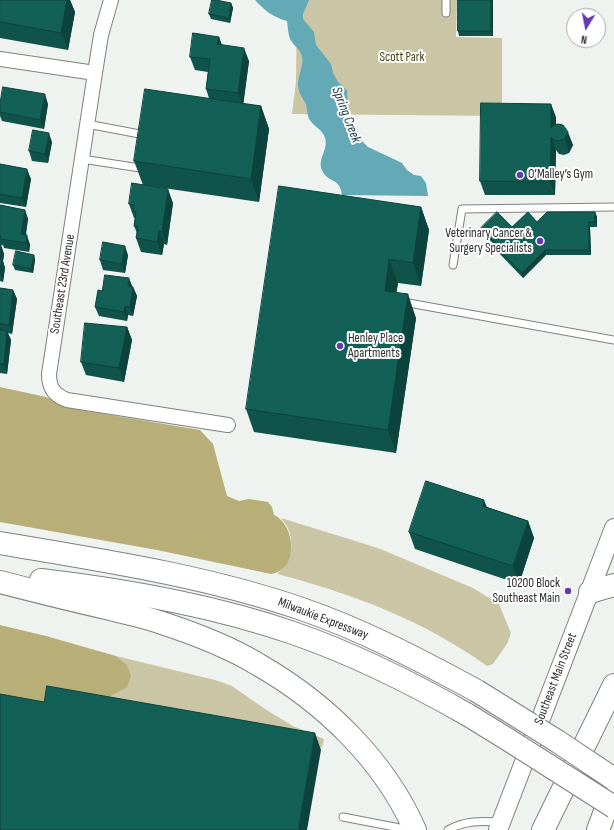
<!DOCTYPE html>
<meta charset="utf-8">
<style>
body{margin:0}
#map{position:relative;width:614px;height:830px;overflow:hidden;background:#eff3f0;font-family:"Sofia Sans Condensed",sans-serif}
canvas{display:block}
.north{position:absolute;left:566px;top:8px;width:40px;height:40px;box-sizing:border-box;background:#fff;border:1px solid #aaabaa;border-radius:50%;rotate:190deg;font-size:11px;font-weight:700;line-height:16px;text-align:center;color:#2b2c2b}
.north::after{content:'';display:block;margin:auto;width:14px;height:18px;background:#6538b0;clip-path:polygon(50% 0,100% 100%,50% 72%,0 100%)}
</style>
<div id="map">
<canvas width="614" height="830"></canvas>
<div class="north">N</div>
</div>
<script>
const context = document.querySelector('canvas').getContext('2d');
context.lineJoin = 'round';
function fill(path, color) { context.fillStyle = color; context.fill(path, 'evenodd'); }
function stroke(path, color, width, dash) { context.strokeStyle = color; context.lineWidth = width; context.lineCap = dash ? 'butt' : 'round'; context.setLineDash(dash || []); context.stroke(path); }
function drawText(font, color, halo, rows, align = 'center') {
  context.font = font + ' "Sofia Sans Condensed",sans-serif'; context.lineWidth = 4; context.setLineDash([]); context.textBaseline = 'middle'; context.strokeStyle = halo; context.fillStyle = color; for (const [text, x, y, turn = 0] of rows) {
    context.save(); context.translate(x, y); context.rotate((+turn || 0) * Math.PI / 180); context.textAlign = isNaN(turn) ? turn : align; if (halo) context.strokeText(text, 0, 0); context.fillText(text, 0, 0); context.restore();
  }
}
fill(new Path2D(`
 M297,0h160l-1,37 46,1v78l-210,-2 4,-32z
 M281,518l97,30 95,40 26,16 12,29 -4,11 -14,20 -6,2c-64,-46 -134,-72 -210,-92 14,-10 17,-27 12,-43 -1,-4 -5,-9 -8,-13z
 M116,656l99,24 17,6 33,23 28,17 31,13 -2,9 -248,-44 53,-39z`), '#cac5a5');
fill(new Path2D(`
 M0,387l46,10 29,12 125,21 13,14 14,52 12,5 10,-2 19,3 4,5 2,8c22,10 25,56 -3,59l-114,-24 -157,-28z
 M0,625l46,11 70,20 11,9 4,11 -4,11 -18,10 -35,7 -29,-5 -2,7 -43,-8z`), '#b7ae78');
fill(new Path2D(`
 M255,0h54l-6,14v5l11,13 2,13 15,19 2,9 5,9 9,8 1,22 9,17 2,9 9,9 34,16 5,7 7,5 7,1 5,7 2,13 -86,-1c-2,-18 -15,-12 -20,-25 -5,-11 7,-21 3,-32 -3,-10 -14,-12 -17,-22 -1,-4 -1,-8 -2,-12 -4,-7 -8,-12 -8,-20 0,-9 6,-18 4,-27 -1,-7 -7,-10 -10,-15 -4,-5 -4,-15 -5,-21 -14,-4 -22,-10 -32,-21z`), '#64a9b6');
const service = new Path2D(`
 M446,13v-13
 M87,124l58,11v1
 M82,159l58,9 1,-6
 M453,265l9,-56 152,-2
 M403,302l211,38
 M343,817l67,13
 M448,830c17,-10 33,-9 52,-8`);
const minor = new Path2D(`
 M111,0l-10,35 -6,38 -46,301c0,14 5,21 18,26l161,25
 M0,59l95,14`);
const tertiary = new Path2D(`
 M498,830l116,-302`);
const primary = new Path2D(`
 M590,592l24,-7
 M543,830l71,-145
 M598,830l16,-43`);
const trunk = new Path2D(`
 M0,543c100,17 202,32 299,65 62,21 121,52 178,83
 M41,580c85,10 171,25 252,53 61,21 119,50 175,82
 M0,582c35,9 71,18 106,26 18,5 36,8 53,14 34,11 69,24 100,43 66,38 125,95 156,165`);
stroke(service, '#7f8280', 9);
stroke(minor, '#7f8280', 16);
stroke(tertiary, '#7f8280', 20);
stroke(primary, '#7f8280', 24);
stroke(trunk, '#7f8280', 24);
stroke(service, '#fff', 7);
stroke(minor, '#fff', 14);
stroke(tertiary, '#fff', 18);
stroke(primary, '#fff', 22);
stroke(trunk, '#fff', 22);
const trunkBridge = new Path2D(`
 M477,691l80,50 57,38
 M468,715l39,24 107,68`);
stroke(trunkBridge, '#7f8280', 24, []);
stroke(trunkBridge, '#fff', 22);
fill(new Path2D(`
 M0,0h70l5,12 -7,38 -68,-12z
 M458,0h35v36h-34l-1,-5z
 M231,3l2,5 -3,15 -19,-4 -2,-5z
 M219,37l3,8 27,16 -6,43 18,2 8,23 -10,73 -116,-17 -9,-24 75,-63 -3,-9 2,-17 -13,-2 -5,-13z
 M0,104h48l-4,25 -42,-8 -2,-5z
 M556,117v7l17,21 -4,8 -5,2 -5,-1 -3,-4 -1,45h-70l-5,-14z
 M52,142l-4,21 -16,-2 -3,-10z
 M0,164l31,15 -5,28 -26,-4z
 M173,203l-6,42 -3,-1 -2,11 -21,-3 -5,-14 1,-5 -3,-7 1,-8h-1l-5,-14z
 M0,205l25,5 3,9 -2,16 4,10 -1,7 -25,-4 -1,-3h-3z
 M421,207l8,23 -8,56 -23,-3 -2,10 20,25 -20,135 -142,-21 -8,-23z
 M595,212l2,5v10h-7l1,28h-45l-23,23 -27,-28 -1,-5 -13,-12 -1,-5 31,-1 25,-5z
 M0,245h1l3,9 -1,7 2,7 -2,14 -3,-1z
 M34,255l1,5 -2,13 -18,-3 -2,-5z
 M128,255l-3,18 -22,-3 -3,-10z
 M133,287l4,9 -4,20 -5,-1 -1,6 -28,-5 -4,-9 7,-16z
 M0,288l13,2 4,9 -5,35 -4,-1 3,7 -4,34 -7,-1z
 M127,327l5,13 -8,42 -38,-7 -5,-13z
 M487,507l41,14 6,17 -15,46 -104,-35 -6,-17z`), '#10534b');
fill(new Path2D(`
 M67,0h3l5,12 -7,38 -7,-17z
 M491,0h2v36l-2,-5z
 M231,3l2,5 -3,15 -1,-5z
 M219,37l4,13 -6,-6z
 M244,48l5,13 -6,46 -5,-14z
 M45,94l3,10 -4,25 -4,-9z
 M551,104l5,13v24l-5,-13z
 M261,106l8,23 -10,73 -8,-23z
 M568,132l5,13 -4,8 -4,-14z
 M49,133l3,9 -4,21 -3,-9z
 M551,137l5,13 -1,45 -5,-13z
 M27,169l4,10 -5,28 -4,-9z
 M168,189l5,14 -6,42 -5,-13z
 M421,207l8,23 -8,56 -8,-23z
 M25,210l3,9 -4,24 -3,-9z
 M595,212l2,5v10l-2,-5z
 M589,222l1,5 1,28 -2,-5z
 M159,231l5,13 -2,11 -5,-13z
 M27,235l3,10 -1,7 -3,-9z
 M1,245l3,9 -1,7 2,7 -2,14 -3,-9v-24z
 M125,246l3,9 -3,18 -3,-9z
 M545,250l1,5 -23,23 -1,-5z
 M34,255l1,5 -2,13 -2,-4z
 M389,259l9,24 -5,31 -8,-23z
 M129,278l4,10 -5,-2z
 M133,287l4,9 -4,20 -3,-9z
 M13,290l4,9 -5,35 -3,-9z
 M408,294l8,24 -20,135 -8,-23z
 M125,306l3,9 -1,6 -3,-9z
 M127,327l5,13 -8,42 -5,-14z
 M7,331l4,9 -4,34 -3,-10z
 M484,500l7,17 -9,-11z
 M528,521l6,17 -15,46 -6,-18z
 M315,733l6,17 -14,80h-9z`), '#0d433d');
const building = new Path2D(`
 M0,0h67l-6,33 -61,-11z
 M212,0h4l15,3 -2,15 -20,-4z
 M458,0h33v31h-33z
 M193,33l26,4 -2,7 27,4 -6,45 -32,-4 4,-30 -20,-2z
 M3,87l42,7 -5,26 -40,-8v-8z
 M145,89l116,17 -10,73 -117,-18z
 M481,103l70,1v24l3,-3 4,-1 5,1 5,7 -3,7 -6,2 -5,-1 -3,-3 -1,45 -70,-1z
 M33,130l16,3 -4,21 -16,-3z
 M0,164l27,5 -5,29 -22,-4z
 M132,183l36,6 -6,43 -3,-1 -2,11 -21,-4 2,-11 -4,-1 2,-14 -3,-1 1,-6 -5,-1z
 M279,186l142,21 -8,56 -24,-4 -4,32 23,3 -20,136 -142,-21z
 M0,205l25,5 -4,24 6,1 -1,8 -26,-4 1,-3h-1z
 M497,212l15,15 16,-15 9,10 10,-10h48v10h-6v28h-44l-23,23 -28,-28 2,-1 -15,-16z
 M103,242l22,4 -3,18 -22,-4z
 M16,251l18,4 -3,14 -18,-4z
 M0,259h2l-2,13z
 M105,275l24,3 -1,8 5,1 -3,20 -5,-1 -1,6 -29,-5 3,-17 4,1z
 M0,288l13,2 -4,35 -9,-1z
 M85,323l42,4 -8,41 -38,-6z
 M0,330l7,1 -3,33h-4z
 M426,481l58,19 -2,6 46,15 -15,45 -104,-34z
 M47,686l268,47 -17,97h-298v-136l44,8z`);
fill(building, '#136057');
stroke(building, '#0d433d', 1);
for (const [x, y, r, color] of [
 [520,175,4,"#6538b0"],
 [540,241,4,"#6538b0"],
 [340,346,4,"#6538b0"],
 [568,591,4,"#6538b0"]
]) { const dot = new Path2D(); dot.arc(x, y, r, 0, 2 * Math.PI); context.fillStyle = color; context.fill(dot); stroke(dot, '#fff', 1.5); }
drawText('13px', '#463f14', '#fff', [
 ["Scott Park",402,58]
]);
drawText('13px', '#2b2c2b', '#fff', [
 ["O’Malley’s Gym",528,175],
 ["Veterinary Cancer &",532,234,"right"],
 ["Surgery Specialists",532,249,"right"],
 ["Henley Place",348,339],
 ["Apartments",348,354],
 ["10200 Block",560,584,"right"],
 ["Southeast Main",560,599,"right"]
], 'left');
drawText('13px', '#2b2c2b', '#fff', [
 ["Southeast 23rd Avenue",63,284,-81],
 ["Milwaukie Expressway",323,619,21],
 ["Southeast Main Street",556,679,-69]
]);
drawText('italic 14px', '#17393f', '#fff', [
 ["Spring Creek",346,115,69]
]);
</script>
